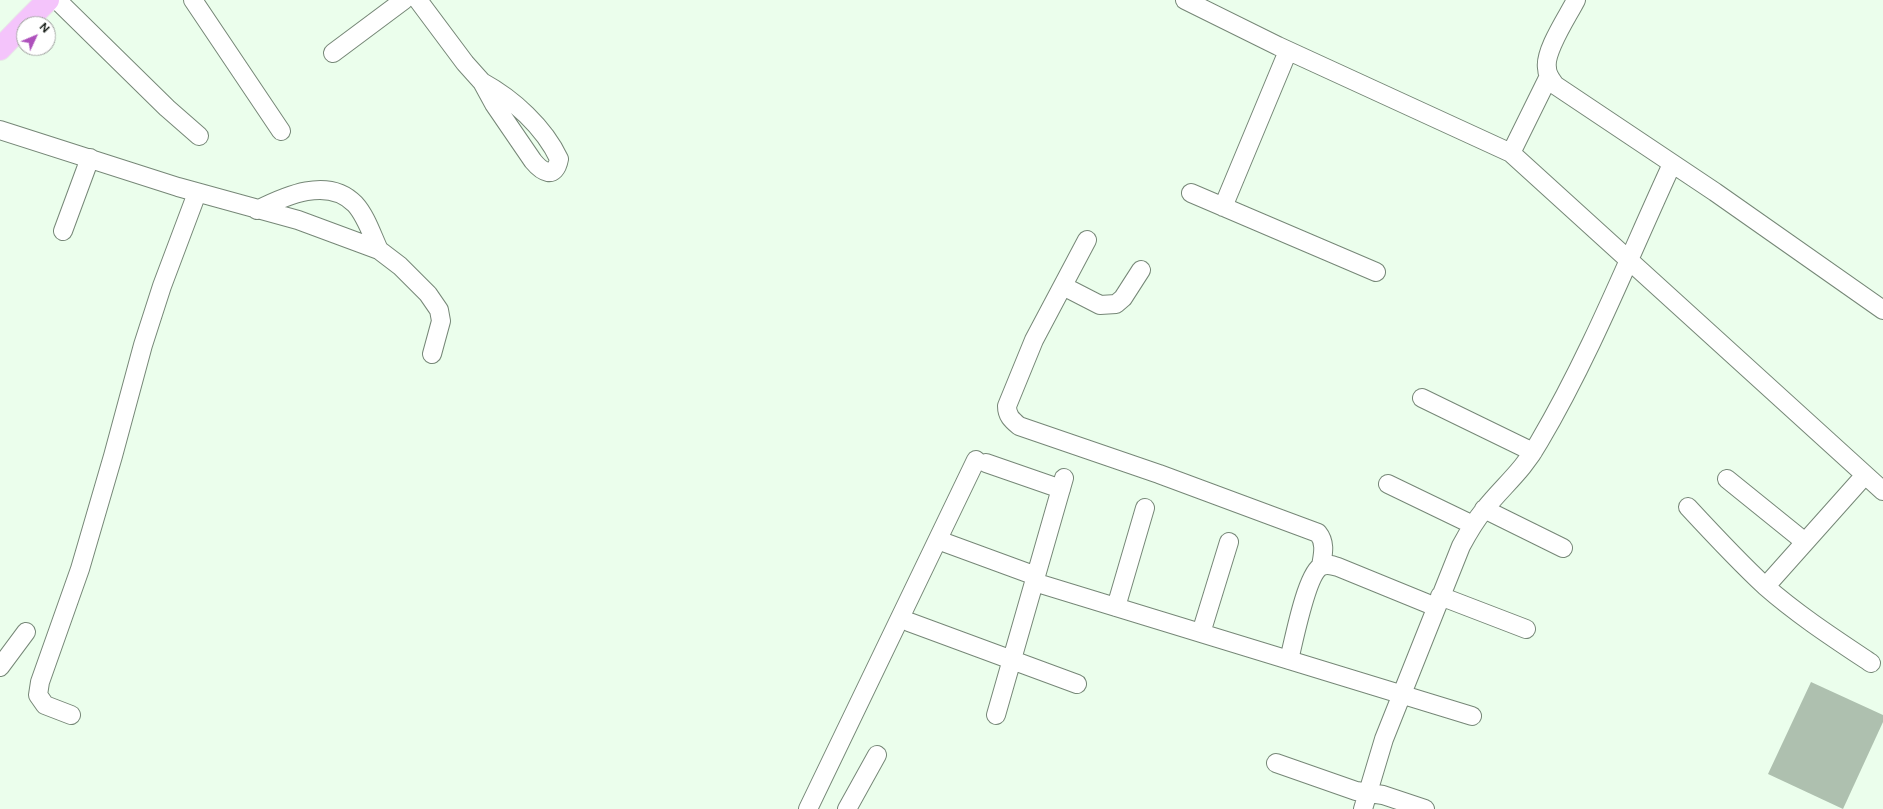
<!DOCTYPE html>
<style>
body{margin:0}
#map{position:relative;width:1883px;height:809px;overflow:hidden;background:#ebfeec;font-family:Figtree,sans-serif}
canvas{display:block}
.north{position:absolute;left:16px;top:16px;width:40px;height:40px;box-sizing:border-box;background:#fff;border:1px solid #a1a3a1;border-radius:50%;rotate:46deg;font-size:11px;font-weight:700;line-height:16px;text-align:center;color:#131913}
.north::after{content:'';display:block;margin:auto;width:14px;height:18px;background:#ae51bc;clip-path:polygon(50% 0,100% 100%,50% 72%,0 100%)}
</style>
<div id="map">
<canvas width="1883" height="809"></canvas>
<div class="north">N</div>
</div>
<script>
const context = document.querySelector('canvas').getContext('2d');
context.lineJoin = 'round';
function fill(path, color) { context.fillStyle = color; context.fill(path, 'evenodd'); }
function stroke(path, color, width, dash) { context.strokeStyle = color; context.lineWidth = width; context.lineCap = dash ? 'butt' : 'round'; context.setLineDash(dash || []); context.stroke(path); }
fill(new Path2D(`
 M1811,682l72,33v7l-40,87 -75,-35z`), '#aec0af');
const minor = new Path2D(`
 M57,0l110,108 32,28
 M193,0l88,131
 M418,0l47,63 17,19 12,22 39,57c9,11 22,19 26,-2 -15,-32 -46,-60 -77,-77
 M1185,0l93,46 233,107 38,-77
 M1576,0c-8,16 -32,51 -29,68 0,7 4,11 8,17l160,107 168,118
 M333,53l71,-53
 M0,130l178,57 120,33 81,30 21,16 28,28 11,16 2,11 -9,33
 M1511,153l372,338
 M1191,193l185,79
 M1223,207l65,-156
 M257,210c28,-14 71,-34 98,-6 11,12 17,31 24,46
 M63,231l27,-73
 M1087,240l-53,100 -27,66c0,10 5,14 12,20l140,48 159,59c8,10 5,21 3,33
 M1063,286l37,19 16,-1 7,-6 18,-28
 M1422,398l111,54
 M986,463l75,26
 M1727,479l78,63
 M1388,484l85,41
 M1688,507c25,27 50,54 77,79 33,29 70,53 106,77
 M1484,509l79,39
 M946,543l90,33
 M1034,582l438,134
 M1766,586l99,-111
 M1440,596l86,33
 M1116,607l29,-99
 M909,622l168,62
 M1201,633l28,-91
 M1289,660c5,-20 17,-83 31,-93 6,-4 12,-2 18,0l98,40
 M0,667l26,-35
 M71,715l-26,-10 -7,-10 2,-13 40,-113 33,-113 30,-111 19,-59 35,-93
 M996,715l68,-237
 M1276,763l80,28 27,4 42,14
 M808,809l168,-349
 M847,809l30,-54
 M1363,809l21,-70 77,-193c7,-13 14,-25 23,-36 19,-24 39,-39 55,-68 52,-88 90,-185 133,-278`);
const major = new Path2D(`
 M24,24l24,-24
 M0,49l24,-25`);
stroke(minor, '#768777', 20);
stroke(major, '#e7e8e7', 24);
stroke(minor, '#fff', 18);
stroke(major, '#f4c4fb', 22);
</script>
